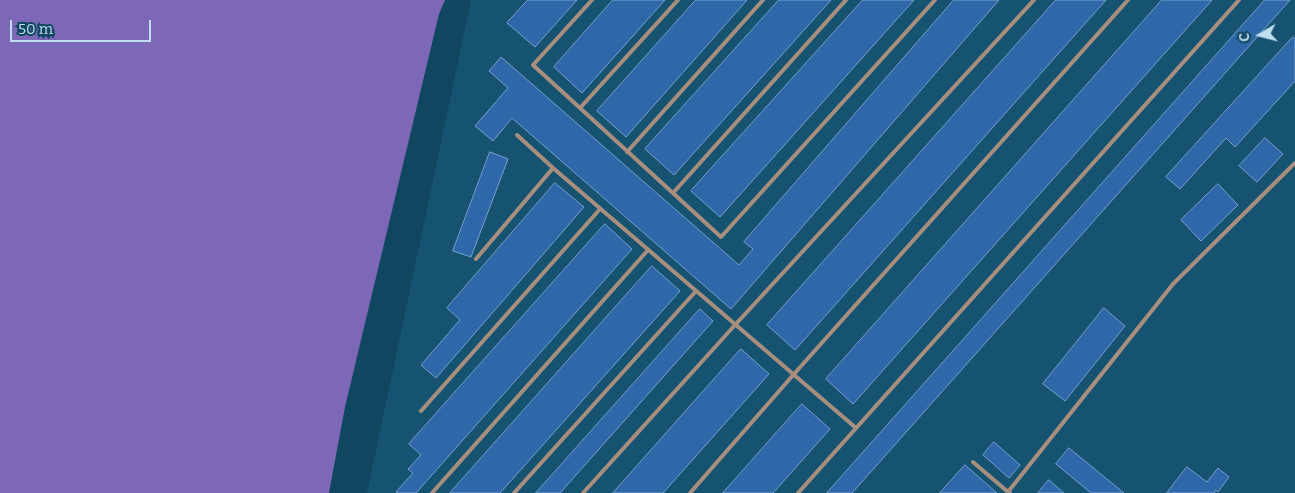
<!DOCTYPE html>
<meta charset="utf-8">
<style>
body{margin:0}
#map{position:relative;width:1295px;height:493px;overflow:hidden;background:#104660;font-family:Bitter,serif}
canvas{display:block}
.north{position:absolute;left:1235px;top:10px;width:50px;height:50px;-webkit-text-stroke:4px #104660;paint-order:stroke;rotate:262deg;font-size:14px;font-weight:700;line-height:20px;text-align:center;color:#bdddf1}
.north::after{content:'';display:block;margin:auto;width:18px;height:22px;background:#bdddf1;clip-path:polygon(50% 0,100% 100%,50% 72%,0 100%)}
.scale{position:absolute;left:10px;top:20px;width:141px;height:22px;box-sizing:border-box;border:2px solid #bdddf1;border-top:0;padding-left:6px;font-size:15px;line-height:18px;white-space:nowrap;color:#bdddf1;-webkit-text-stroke:4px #104660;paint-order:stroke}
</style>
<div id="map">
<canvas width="1295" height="493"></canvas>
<div class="north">С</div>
<div class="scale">50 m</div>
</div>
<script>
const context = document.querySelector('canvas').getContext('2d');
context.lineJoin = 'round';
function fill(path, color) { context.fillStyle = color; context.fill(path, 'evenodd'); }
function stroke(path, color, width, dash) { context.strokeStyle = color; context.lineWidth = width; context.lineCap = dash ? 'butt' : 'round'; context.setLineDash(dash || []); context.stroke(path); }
fill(new Path2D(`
 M471,0h824v493h-928z`), '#155370');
fill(new Path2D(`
 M0,0h445l-6,14 -94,393 -16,86h-329z`), '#7c68b7');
const building = new Path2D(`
 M528,0h49l-42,47 -28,-24z
 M613,0h52l-83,93 -28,-26z
 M696,0h51l-121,137 -29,-26z
 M779,0h52l-157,175 -29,-26z
 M863,0h51l-194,217 -29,-26z
 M954,0h45l-268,309 -219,-191 -19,23 -18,-15 33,-38 -19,-17 12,-14 238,208 14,-16 -9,-7z
 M1056,0h50l-311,350 -28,-25z
 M1162,0h50l-359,404 -27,-25z
 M1265,0h25l-438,493h-25z
 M1293,37l2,2v42l-60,66 -9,-9 -46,51 -14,-12z
 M1265,138l18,16 -26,28 -18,-16z
 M490,152l18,7 -37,98 -18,-6z
 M555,183l29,24 -148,171 -15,-13 39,-45 -13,-12z
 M1218,184l20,21 -37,36 -20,-21z
 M605,224l27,25 -216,244h-18l-2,-1 17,-19 -5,-4 13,-14 -12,-11z
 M652,266l28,25 -180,202h-50z
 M1104,308l21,18 -60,75 -22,-17z
 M700,309l13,12 -153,172h-24z
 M741,349l28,25 -106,119h-50z
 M802,404l28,25 -57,64h-50z
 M994,442l26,23 -11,13 -26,-23z
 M1069,448l55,45h-33l-35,-29z
 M965,465l32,28h-57z
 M1187,467l20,15 11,-14 11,9 -11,15 -2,-2 -2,3h-47z
 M1049,480l15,13h-26z`);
fill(building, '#2f68a9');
stroke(building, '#77a0d2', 1);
stroke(new Path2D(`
 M592,0l-59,65 188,172 214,-237
 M580,108l98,-108
 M517,135l36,33
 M627,152l136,-152
 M673,193l173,-193
 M476,259l77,-91 303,260
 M421,411l179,-202
 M973,462l35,30
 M432,493l216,-243
 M514,493l182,-202
 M583,493l152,-168 299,-325
 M690,493l104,-119 334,-374
 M798,493l441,-493
 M1010,493l-2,-1 165,-208 122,-121`), '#a88e7e', 4);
</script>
